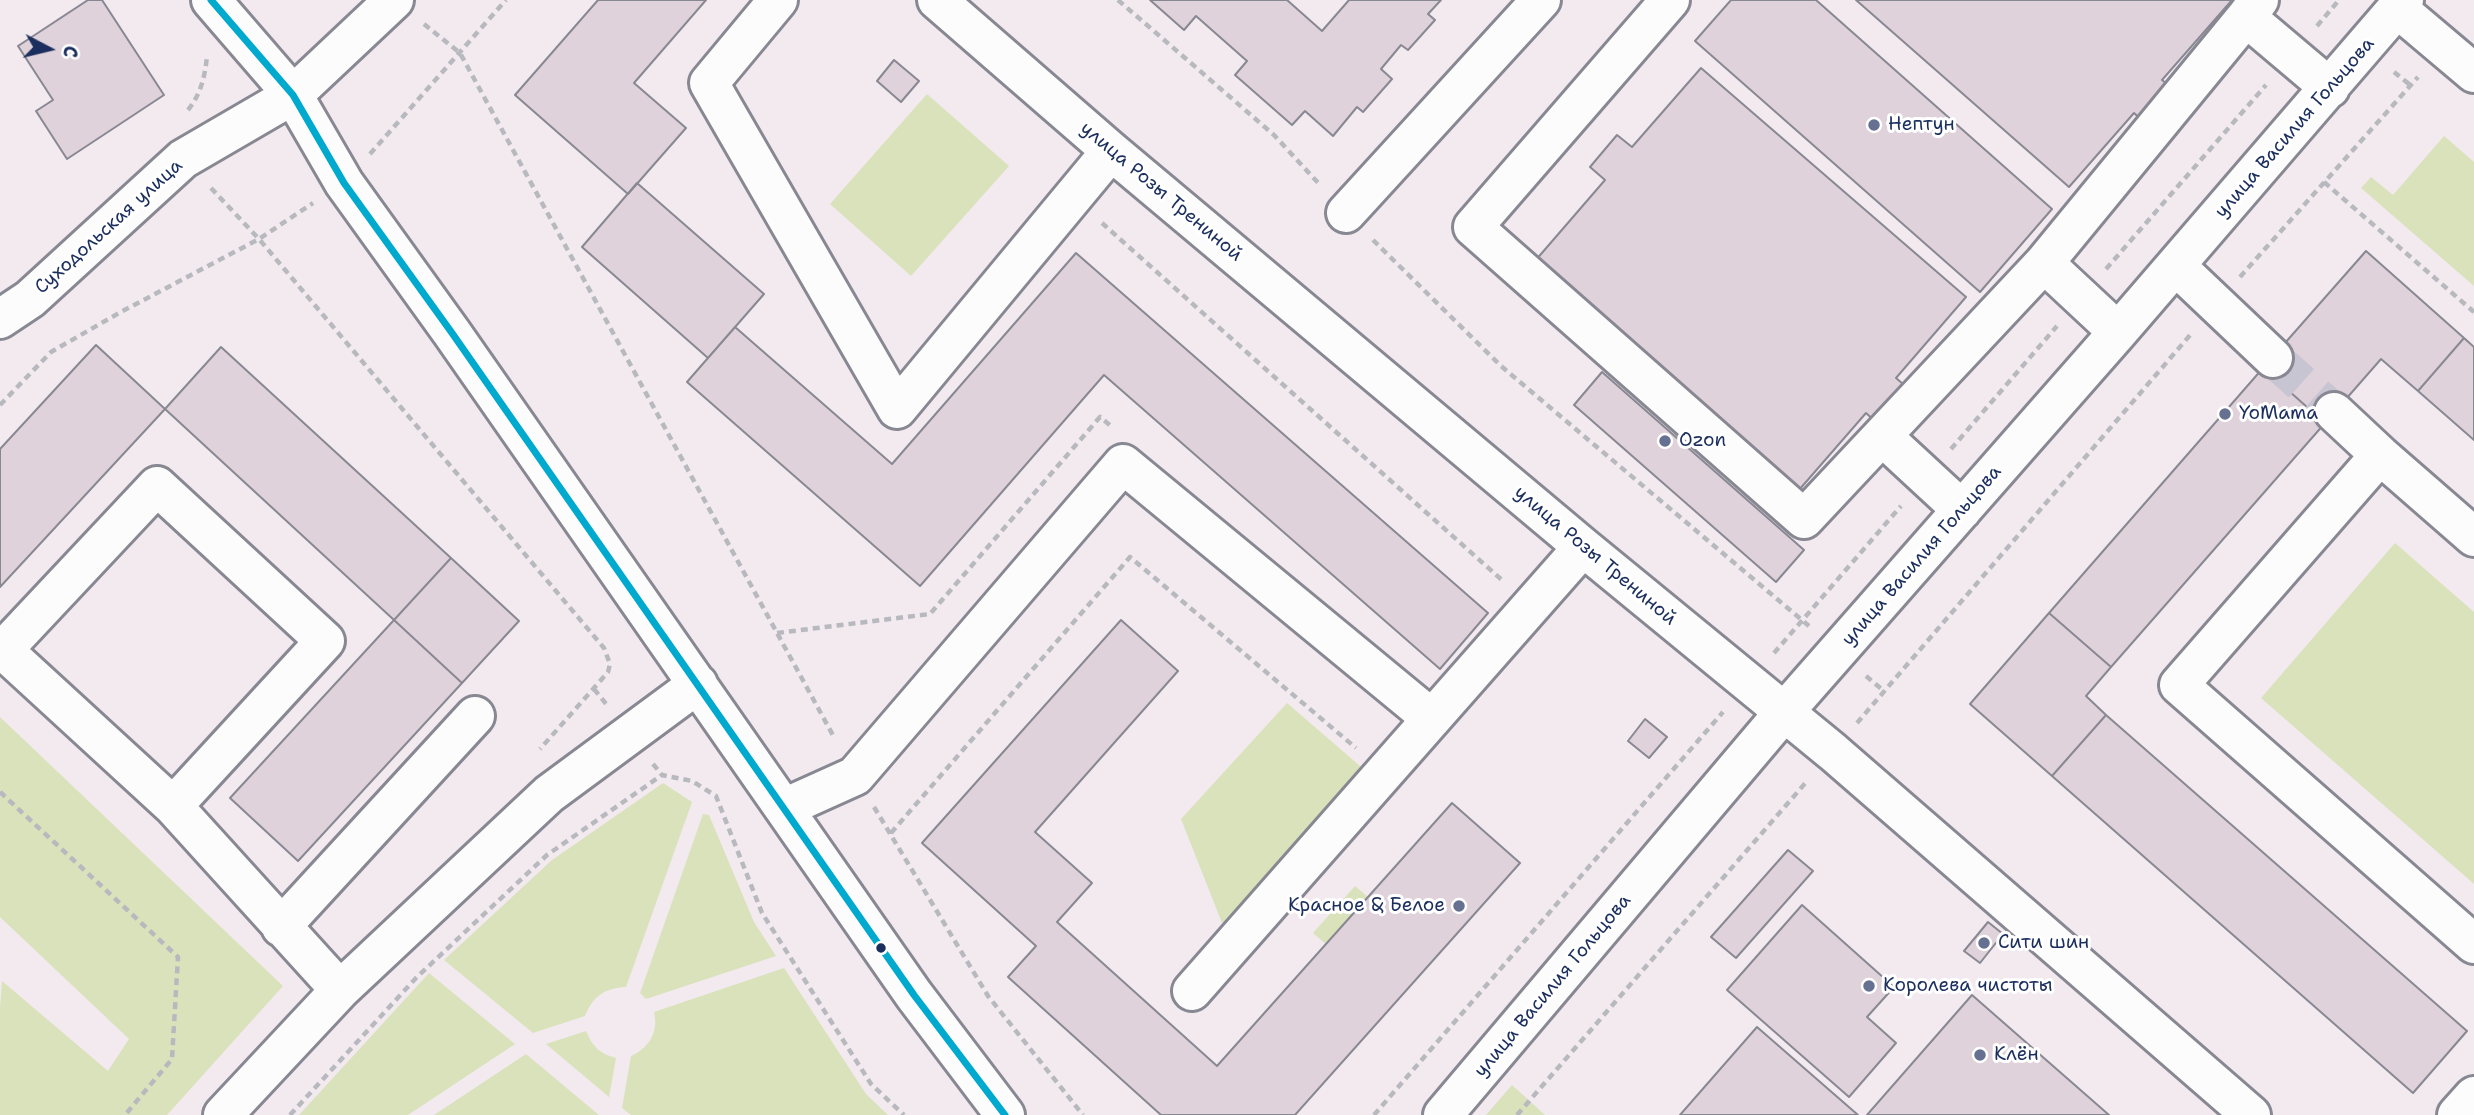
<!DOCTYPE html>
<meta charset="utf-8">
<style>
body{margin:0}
#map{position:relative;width:2474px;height:1115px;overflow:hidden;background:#f2eaef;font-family:"Shantell Sans",sans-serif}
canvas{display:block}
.north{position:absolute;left:14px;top:14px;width:70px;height:70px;-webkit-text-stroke:5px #fff;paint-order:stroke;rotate:97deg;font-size:19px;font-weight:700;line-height:28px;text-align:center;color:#1b2f5e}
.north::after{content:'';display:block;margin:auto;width:24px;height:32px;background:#1b2f5e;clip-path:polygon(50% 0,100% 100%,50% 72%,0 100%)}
</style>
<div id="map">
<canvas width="2474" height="1115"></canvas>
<div class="north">С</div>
</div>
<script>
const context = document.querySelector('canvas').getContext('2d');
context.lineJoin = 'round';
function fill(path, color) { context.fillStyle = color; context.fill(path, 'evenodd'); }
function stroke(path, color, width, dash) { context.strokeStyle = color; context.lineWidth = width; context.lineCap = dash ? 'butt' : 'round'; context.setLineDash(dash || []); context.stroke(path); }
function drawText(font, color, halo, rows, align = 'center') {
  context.font = font + ' "Shantell Sans",sans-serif'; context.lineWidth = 6; context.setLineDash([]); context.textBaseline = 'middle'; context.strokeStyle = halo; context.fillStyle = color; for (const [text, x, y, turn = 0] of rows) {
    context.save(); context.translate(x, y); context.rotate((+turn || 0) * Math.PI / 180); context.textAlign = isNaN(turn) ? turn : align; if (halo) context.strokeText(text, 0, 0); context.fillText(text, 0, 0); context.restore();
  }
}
fill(new Path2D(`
 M927,94l82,72 -98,110 -81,-72z
 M2444,136l30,26v124l-113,-98 10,-11 22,18z
 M2395,543l79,69v272l-213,-186z
 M1287,703l80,69 -143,156 -43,-109z
 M0,717l283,269 -116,129h-167v-107l2,-27 106,90 21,-32 -129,-122z
 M663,783l29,19 -66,185c-21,1 -33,9 -41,29l-52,17 -89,-73 108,-100z
 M703,814l6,1 45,107 22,34 -130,43 -6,-6z
 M1355,886l14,12 -42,47 -14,-12z
 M784,968l82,126 22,21h-257l-9,-7 9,-52c18,-8 28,-24 23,-44z
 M429,973l86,71 -107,71h-109z
 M586,1031c6,15 14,23 30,27l-7,39 -63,-53z
 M526,1054l73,61h-165z
 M1512,1085l33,30h-59z`), '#dae2bc');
const building = new Path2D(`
 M88,0h14l62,95 -97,64 -31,-48 17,-11 -35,-54z
 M598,0h108l-72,83 52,45 -58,66 -113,-99z
 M1150,0h137l35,31 27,-31h92l-13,14 7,6 -27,30 -7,-5 -20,24 11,10 -29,33 -6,-5 -24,29 -28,-25 -13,14 -57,-50 12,-14 -51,-45 -12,14z
 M1731,0h85l236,209 -72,83 -285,-251z
 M1856,0h376l-70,80 15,12 -30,33 -13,-12 -65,74z
 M894,60l25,21 -18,21 -24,-21z
 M1701,68l265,229 -70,81 14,12 -31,35 -13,-12 -67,77 -264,-229 70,-81 -15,-13 27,-32 15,12z
 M637,183l127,111 -56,64 -126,-111z
 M2366,251l98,87 -46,53 -37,-32 -56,64 -62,-55z
 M1076,253l412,360 -48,56 -336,-294 -184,211 -233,-204 48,-55 157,137z
 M2464,338l10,9v93l-56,-49z
 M96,345l69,64 -165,178v-138z
 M221,347l230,211 -57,62 -229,-211z
 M2263,368l62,55 -214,244 -62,-54z
 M1602,372l202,178 -28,32 -202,-177z
 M451,558l68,63 -57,62 -68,-63z
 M2049,613l62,54 -25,29 20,19 -54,61 -82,-72z
 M394,620l68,63 -164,178 -68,-63z
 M1121,620l57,51 -143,161 57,51 -35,39 160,144 235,-263 68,60 -225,252h-134l-153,-138 28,-31 -114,-103z
 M2106,715l361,316 -54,62 -361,-317z
 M1645,719l22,18 -18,21 -21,-17z
 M1788,850l25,21 -77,87 -25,-21z
 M1802,905l92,82 -27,30 29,26 -47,54 -122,-107z
 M1988,922l15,12 -23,29 -16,-12z
 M1972,995l137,120h-242z
 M1757,1027l101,88h-178z`);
fill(building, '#e0d2da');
stroke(building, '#888893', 2);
stroke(new Path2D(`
 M2273,358l61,54`), '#c7c5d2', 38, [38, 19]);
const minor = new Path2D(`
 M211,0l82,95 51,88 108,150 462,662 91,120
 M778,0l-69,83 188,326 214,-258
 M937,0l174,151 472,396 250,205 418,363
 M1670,0l-197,227 331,292 240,-256 202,-246
 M2259,0l-13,17 84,71
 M2397,8l77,65
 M1346,213l195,-213
 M2044,263l74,69
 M2176,266l97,92
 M0,319l30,-20 153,-140 110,-64 101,-95
 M2334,412l46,43
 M1882,436l80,74
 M2474,537l-94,-82 -201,230 295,259
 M173,806l152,-165 -168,-155 -154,164 170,156 167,184
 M784,808l71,-32 268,-312 308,254
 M281,927l194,-211
 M1192,991l391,-444
 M223,1115l117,-125 209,-196 149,-110
 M1443,1115l342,-404 333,-379 286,-332
 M2457,1115l17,-19`);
stroke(minor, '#888893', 44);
stroke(new Path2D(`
 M1118,0l156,135 47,51
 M424,24l36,29 375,686
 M2317,26l22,-26
 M2394,72l15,12
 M188,110c13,-16 17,-34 19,-54
 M370,154l136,-154
 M2324,182l150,130
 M211,188l48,51 345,409 6,16 -2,8 -68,77
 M1102,223l401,358
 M1373,240l128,126 308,260
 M2106,269l160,-184
 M2240,277l178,-200
 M0,405l51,-53 68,-39 140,-74 54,-36
 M1951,449l106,-123
 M777,633l153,-19 170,-197 12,10
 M1774,653l127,-147
 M1866,676l18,15
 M594,689l13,16
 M1857,723l334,-389
 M653,764l9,11 30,6 24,15 46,117 109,171 33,31
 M0,792l178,165 -6,102 -47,56
 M874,807l114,189 95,119
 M891,833l239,-276 226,191
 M290,1115l126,-137 131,-123 115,-80
 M1374,1115l349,-403
 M1517,1115l291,-335`), '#b7b9bf', 4.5, [7, 5]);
stroke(minor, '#fdfcfd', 38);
stroke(new Path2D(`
 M211,0l82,95 51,88 108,150 462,662 91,120`), '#00a9ce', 7);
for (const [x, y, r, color] of [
 [1874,125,7,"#667091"],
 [2225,414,7,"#667091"],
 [1665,441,7,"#667091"],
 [1459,906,7,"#667091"],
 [1984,943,7,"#667091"],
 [881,948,6,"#1b2f5e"],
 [1869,986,7,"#667091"],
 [1980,1055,7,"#667091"]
]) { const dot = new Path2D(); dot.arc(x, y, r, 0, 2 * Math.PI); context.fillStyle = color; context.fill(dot); stroke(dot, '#fff', 2.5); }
drawText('19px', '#1b2f5e', '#fff', [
 ["Нептун",1888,125],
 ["YoMama",2239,414],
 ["Ozon",1679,441],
 ["Красное & Белое",1445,906,"right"],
 ["Сити шин",1998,943],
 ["Королева чистоты",1883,986],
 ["Клён",1994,1055]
], 'left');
drawText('19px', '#1b2f5e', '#fff', [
 ["улица Василия Гольцова",2295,128,-49],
 ["улица Розы Трениной",1161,192,40],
 ["Суходольская улица",109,227,-42],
 ["улица Розы Трениной",1595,556,40],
 ["улица Василия Гольцова",1922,556,-49],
 ["улица Василия Гольцова",1553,986,-50]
]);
</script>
